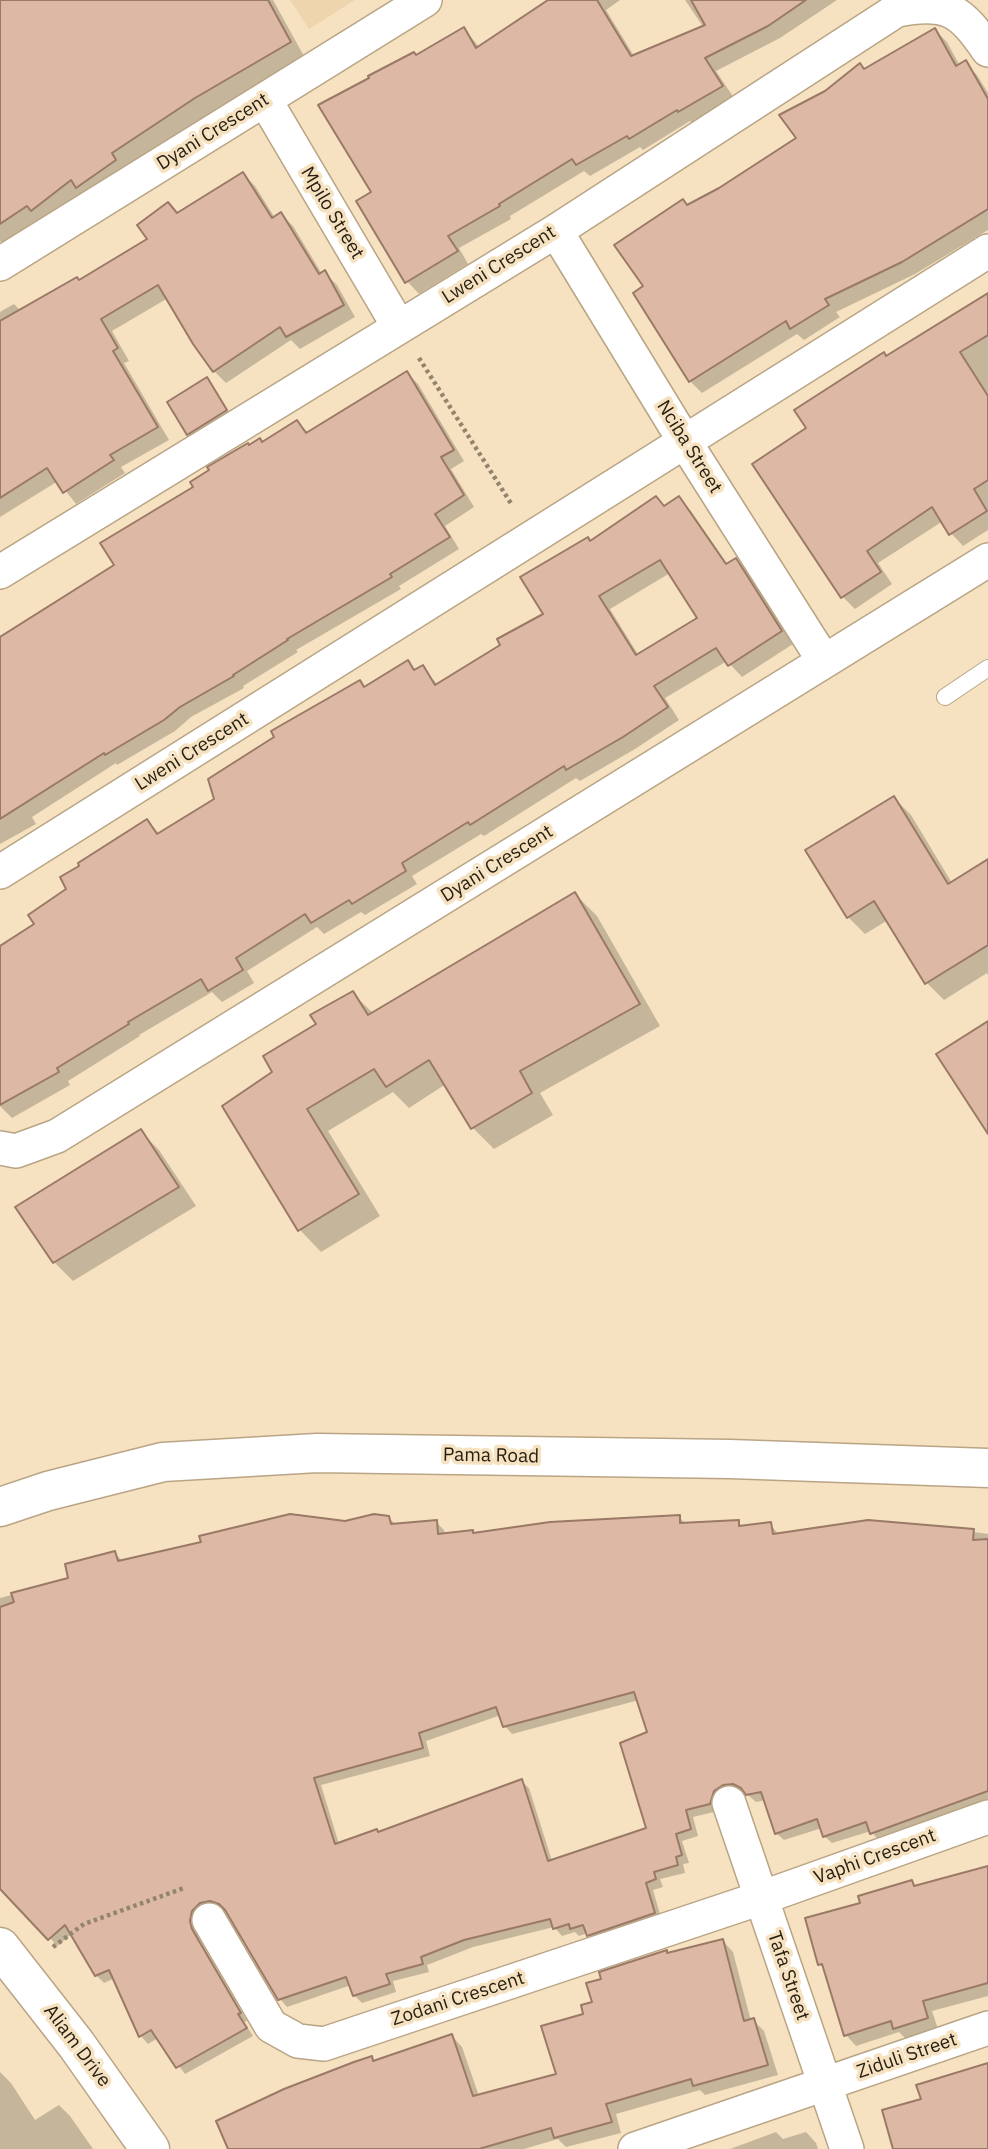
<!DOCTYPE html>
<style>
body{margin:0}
canvas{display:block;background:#f6e2c0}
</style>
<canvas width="988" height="2149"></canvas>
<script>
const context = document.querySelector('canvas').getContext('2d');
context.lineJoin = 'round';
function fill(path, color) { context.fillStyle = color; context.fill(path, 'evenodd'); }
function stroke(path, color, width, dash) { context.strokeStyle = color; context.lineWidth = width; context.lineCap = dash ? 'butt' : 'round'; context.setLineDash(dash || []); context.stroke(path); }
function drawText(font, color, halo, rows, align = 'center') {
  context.font = font + ' "IBM Plex Sans",sans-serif'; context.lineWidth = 7; context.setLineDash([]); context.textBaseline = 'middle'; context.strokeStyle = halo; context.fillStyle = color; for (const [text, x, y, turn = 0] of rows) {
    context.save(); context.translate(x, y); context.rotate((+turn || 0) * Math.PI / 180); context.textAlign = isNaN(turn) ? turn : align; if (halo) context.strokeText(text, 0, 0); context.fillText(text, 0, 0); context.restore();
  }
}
fill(new Path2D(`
 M290,0h65l-46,29z`), '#eed5ad');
fill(new Path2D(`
 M0,0h273l32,58 -95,55 -205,133 -5,-5z
 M548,0h72l-14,10 28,46 70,-28 -19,-28h152l-57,38 -64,33 18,27 -42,25 -2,-2 -47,29 -3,-3 -50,29 -6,-5 -74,45 1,3 -52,29 9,16 -49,30 -12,-13 -34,-88 43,-136 48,-28 16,19z
 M935,30l12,12 13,24 5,-3 12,12 11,18v137l-73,44 -79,38 4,5 -36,23 -7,-6 -95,59 -12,-12 -44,-94 42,-81 32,-16 79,-51 66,-68z
 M243,174l12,12 20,32 6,-4 12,12 29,48 2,-2 13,13 18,32 -55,32 -9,-9 -65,43 -12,-12 -46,-73 -56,33 17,30 -5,2 45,77 -48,27 4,6 -49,31 -18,-23 -58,36v-205l14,-8 7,7 59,-30 70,-41 28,-26z
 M988,295v235l-25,16 -12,-13 -8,-12 -65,42 14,21 -37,25 -12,-12 -89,-132 54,-37 79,-71z
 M407,373l11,11 46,77 -13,8 23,38 -29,19 14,23 -60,37 2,3 -105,61 2,2 -55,34 1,2 -53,29 -16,14 -58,34 -1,-2 -84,54 4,7 -36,20v-205l116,-73 79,-79 55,-40 13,-4 34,-21 12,11z
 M207,380l25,37 -37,23 -7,-6z
 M656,498l9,9 13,-9 13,13 37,54 8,-5 12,12 45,72 -51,33 -15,-16 -62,37 14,22 -44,29 -55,32 -4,-3 -92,58 -3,-2 -69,42 5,8 -52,31 -4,-3 -37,22 -7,-7 -70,44 7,12 -32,19 -10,-10 -73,43 1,1 -72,45 2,4 -58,33 -12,-12v-158l36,-24 33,-35 78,-68 13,13 56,-35 149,-110 43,-27 8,9 6,-4 16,18 64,-40 44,-30 45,-72zM670,573l29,45 -60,38 -29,-47z
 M894,798l17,17 41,68 36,-22v114l-1,-2 -43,27 -18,-18 -38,-62 -23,14 -17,-17z
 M575,894l22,22 63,110 -120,67 13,22 -59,34 -21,-21 -27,-44 -37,24 -16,-16 -65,39 52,85 -59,36 -21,-22 -76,-123 51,-35 43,-47 34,-32 21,20z
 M141,1132l18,18 37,56 -123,75 -19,-19 -37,-54z
 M388,1517l8,8 40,-3 8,8 1,5 234,-18 8,8 51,-3 5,5 27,-3 9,11 180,-5 29,4v267l-109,40 -8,-10 -39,12 -8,-7 -2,-8 -38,12 -8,-7 -10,-33 -10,2 -13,-11 -13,1 -12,19 -25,6 5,19 -16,5 7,22 -6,1 2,9 -25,6 3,8 -10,3 9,31 -66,22 -8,-10 -9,3 -4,-4 -13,4 -8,-9 -81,20 -46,18 2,7 -36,9 3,11 -34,11 -8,-8 -3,-10 -64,22 -7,-8 -52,-89 -10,-2 -21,22 2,9 48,82 -3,1 9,14 -68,38 -27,-36 -10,6 -7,-8 -26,-58 -11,5 -8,-8 -24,-41 -15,12 -57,-69v-279l70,-19 45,-26 8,9zM639,1700l10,33v96l-97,32 -23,-73 -8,-7 -142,52 -40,11 -18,-59 109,-29 -4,-15 75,-26 4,11 7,8z
 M988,1867v129l-56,15 6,18 -33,9 -6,-6 -43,14 -10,-11 -20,-65 -7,-6 43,-60 50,-22 5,5z
 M723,1941l10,11 18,69 2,-1 11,11 14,44 -73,20 -5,-5 -84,24 5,19 -55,14 -8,-8 -34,10h-294l141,-91 4,4 77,-26 10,11 17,49 79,-21 28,-60 8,-12 72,-51 2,2z
 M0,2072l11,11 24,37 24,-15 11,11 23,33h-93z
 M776,2132l7,7 23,-7 10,11 2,6h-88z`), '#0003');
const building = new Path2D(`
 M0,0h268l23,42 -96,56 -83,55 4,7 -40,28 -5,-8 -40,31 -4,-5 -27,18z
 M548,0h49l34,56 74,-31 -14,-25h115l-38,26 -63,32 18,28 -45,26 -1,-2 -48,29 -2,-3 -51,29 -4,-6 -73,45 1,2 -52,30 10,15 -53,32 -49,-82 15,-9 -53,-87 51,-27 -1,-2 46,-24 2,3 48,-28 12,21z
 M935,28l21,38 10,-6 22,39v110l-86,53 -77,37 4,6 -39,24 -4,-8 -97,61 -56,-89 10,-7 -29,-41 69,-46 4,6 32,-17 77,-50 -17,-23 46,-24 35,-28 4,6z
 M243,172l29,46 9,-6 38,62 6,-4 19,35 -58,32 -6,-10 -67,45 -20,-28 -35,-59 -57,34 17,29 -5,3 45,76 -48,28 4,5 -51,33 -16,-25 -47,30v-177l77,-44 2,3 68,-41 -10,-14 31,-23 9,11z
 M988,293v42l-28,17 28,44v84l-14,9 13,22 -38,24 -17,-28 -65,44 14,21 -40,26 -89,-134 54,-36 -12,-18 90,-58 2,4z
 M407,371l47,79 -13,7 23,38 -29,19 15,23 -60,37 2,3 -105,62 1,1 -55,35 1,1 -54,31 -16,13 -59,35 -1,-2 -104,66v-182l114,-72 -14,-22 93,-56 -3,-5 19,-12 -2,-3 41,-24 1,2 11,-7 2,4 35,-22 9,13z
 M207,377l20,33 -40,25 -20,-33z
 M656,496l8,10 15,-10 47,68 10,-6 46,73 -54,35 -12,-18 -62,38 14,21 -45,30 -57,33 -2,-4 -94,59 -2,-3 -66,41 4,8 -54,33 -3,-4 -38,23 -6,-9 -69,44 7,12 -35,21 -7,-12 -73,43 1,2 -72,44 2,4 -59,33v-159l34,-22 -6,-9 38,-26 -6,-12 19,-11 -1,-3 69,-44 10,15 57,-35 -6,-20 66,-42 -3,-6 89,-51 4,7 44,-27 6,10 9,-5 12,20 65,-40 -3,-6 46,-25 -23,-37 68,-40 2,4zM660,560l37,58 -61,37 -37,-59z
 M894,796l54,88 40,-25v86l-63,39 -51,-83 -27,17 -42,-68z
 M575,892l65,112 -120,67 12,22 -61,36 -42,-69 -43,27 -12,-18 -67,40 52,85 -61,37 -76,-125 50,-34 -9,-16 53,-32 -6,-9 43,-24 15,24z
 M988,1021v113l-52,-80z
 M141,1129l38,58 -126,76 -38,-56z
 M290,1514l55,7 29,-7 15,2 2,8 46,-4 1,14 35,-4v3l77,-11 130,-7v8l59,-3v6l32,-4 2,12 95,-14 106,9 -1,11 15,-1v252l-118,43 -4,-12 -43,15 -6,-18 -42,15 -14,-42 -15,3 -5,-7 -8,-4 -10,1 -9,6 -4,13 -24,6 5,19 -15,5 6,21 -6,2 2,8 -24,7 2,7 -10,4 9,30 -68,23 -4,-11 -13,4 -1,-5 -16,5 -3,-10 -86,21 -43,17 2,7 -37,10 4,10 -37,12 -7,-19 -68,23 -53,-90 -6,-6 -9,-3 -10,2 -8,8 -2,10 2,8 49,84 -3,1 9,14 -71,40 -25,-38 -12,7 -30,-67 -14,6 -30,-51 -17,15 -48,-51v-282l14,-5 -3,-9 57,-15 -3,-14 50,-13 3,10 83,-19 -2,-6zM634,1692l13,40 -27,11 26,85 -98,33 -26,-82 -144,53 -1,-3 -42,15 -21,-66 109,-30 -4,-15 77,-26 7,20z
 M988,1866v117l-65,18 5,17 -35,11 -2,-8 -47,15 -22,-72 -4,1 -13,-47 55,-15 -2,-7 54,-16 2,6z
 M723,1939l21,82 10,-3 14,47 -75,21 -2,-7 -85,25 6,18 -58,16 -3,-10 -72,21h-251l-12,-28 68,-32 70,-27 18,-6 1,5 79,-27 21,62 83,-22 -15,-48 42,-12 -2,-9 11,-3 -6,-19 15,-4 -2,-7 68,-22v3z
 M988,2063v86h-95l-11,-39 39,-11 -5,-14z`);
fill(building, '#ddb9a5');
stroke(building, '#9a7966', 2);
const service = new Path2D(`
 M945,697l43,-29`);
const minor = new Path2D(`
 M265,100l134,227
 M556,231l129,211 139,219
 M0,264l425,-264
 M0,572l556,-341 341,-221c51,-10 64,1 91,40
 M0,872l988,-621
 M0,1148l16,3 41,-15 931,-576
 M729,1803l118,346
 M209,1920l62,106 27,15 26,3 437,-146 227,-81
 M635,2149l353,-121`);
const tertiary = new Path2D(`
 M0,1507l48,-16 115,-29 154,-9 413,6 258,9
 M0,1947l76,97 74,105`);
stroke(service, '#b9a585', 18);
stroke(minor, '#b9a585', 36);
stroke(tertiary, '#b9a585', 41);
stroke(new Path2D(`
 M419,358l93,147
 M53,1947l31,-23 100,-36`), '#93856d', 4.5, [3.5, 3.5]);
stroke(service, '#fff', 16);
stroke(minor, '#fff', 33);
stroke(tertiary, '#fff', 38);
drawText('19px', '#251e11', '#f6e2c0', [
 ["Dyani Crescent",213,132,-32],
 ["Mpilo Street",332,213,59],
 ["Lweni Crescent",499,265,-32],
 ["Nciba Street",689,447,58],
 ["Lweni Crescent",192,752,-32],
 ["Dyani Crescent",497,864,-32],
 ["Pama Road",491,1456,1],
 ["Vaphi Crescent",875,1857,-20],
 ["Tafa Street",788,1976,71],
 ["Zodani Crescent",458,1999,-18],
 ["Aliam Drive",77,2046,53],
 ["Ziduli Street",907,2056,-19]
]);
</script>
